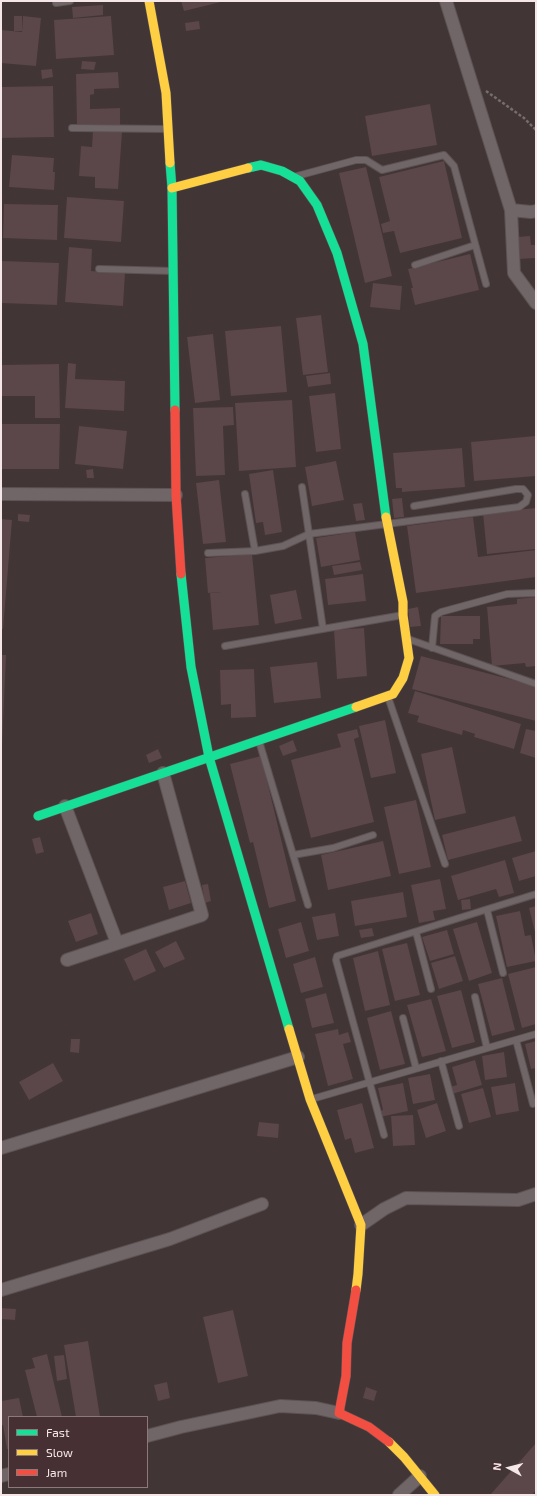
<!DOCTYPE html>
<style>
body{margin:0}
#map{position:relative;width:537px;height:1496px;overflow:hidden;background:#413536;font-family:"Exo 2",sans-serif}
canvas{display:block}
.frame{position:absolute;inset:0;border:2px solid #f5e7e8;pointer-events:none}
.legend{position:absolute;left:8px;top:1416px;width:140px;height:72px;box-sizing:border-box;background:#463033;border:1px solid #8c797b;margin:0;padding:5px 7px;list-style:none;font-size:12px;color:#f5e7e8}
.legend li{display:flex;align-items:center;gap:8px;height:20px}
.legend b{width:20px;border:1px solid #8c797b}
.north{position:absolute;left:489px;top:1448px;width:40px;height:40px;-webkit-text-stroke:3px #463033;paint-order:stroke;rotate:277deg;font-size:11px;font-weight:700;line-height:16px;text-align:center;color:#f5e7e8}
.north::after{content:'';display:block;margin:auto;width:14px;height:18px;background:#f5e7e8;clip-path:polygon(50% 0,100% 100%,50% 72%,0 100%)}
</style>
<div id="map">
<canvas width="537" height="1496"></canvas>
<div class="frame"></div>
<ul class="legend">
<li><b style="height:5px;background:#16e098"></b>Fast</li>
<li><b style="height:5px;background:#ffcf43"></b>Slow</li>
<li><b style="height:5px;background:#f24e42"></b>Jam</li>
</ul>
<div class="north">N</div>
</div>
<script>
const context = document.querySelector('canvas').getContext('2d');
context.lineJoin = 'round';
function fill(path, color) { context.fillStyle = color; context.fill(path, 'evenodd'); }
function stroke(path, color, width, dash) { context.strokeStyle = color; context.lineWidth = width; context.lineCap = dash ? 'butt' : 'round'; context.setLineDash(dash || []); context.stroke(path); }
fill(new Path2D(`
 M181,1h40v1l-37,9z
 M103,5v10l-30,3 -1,-11z
 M14,16h8v15h-8z
 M23,16l18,2 -5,48 -35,-3v-33l21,2z
 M111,16l3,39 -58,4 -2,-39z
 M199,21l1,8 -14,2 -1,-8z
 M82,61l14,1 -2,8 -13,-1z
 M52,69l1,8 -11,2 -1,-9z
 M118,72l1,16 -25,1v5l-4,1v14l30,-1v17l-43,2 -1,-53z
 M53,86l1,51 -53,1v-51z
 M430,104l7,41 -65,11 -7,-40z
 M93,130l29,2 -4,57 -23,-1v-11l-16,-1 2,-30 11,1z
 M12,155l42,3 -1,14h2l-1,18 -45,-3z
 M444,161l18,77 -62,15 -6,-22 -11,2 -2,-9 9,-3 -11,-44z
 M366,167l26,109 -27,7 -26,-110z
 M67,197l57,4 -3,41 -57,-4z
 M4,204l54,1 -1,35 -54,-2z
 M530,236l1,9h5v13l-17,1 -1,-22z
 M69,247l23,2 -1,22 34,2 -2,33 -58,-4z
 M470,254l9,36 -64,15 -4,-17h2l-5,-19z
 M2,261l57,2 -2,42 -56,-2z
 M373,283l29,3 -2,24 -30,-3z
 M321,315l7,57 -25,3 -7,-57z
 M281,326l6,66 -56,4 -6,-65z
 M213,334l7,66 -25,3 -8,-66z
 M68,363l8,1 -1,15 50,2 -1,30 -59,-3z
 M59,364l1,54h-25v-22h-34v-31z
 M330,373l1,11 -23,3 -2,-11z
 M335,393l6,56 -25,3 -7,-56z
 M292,400l4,67 -57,4 -4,-68z
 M233,407l1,18 -11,1 2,49 -29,1 -3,-68z
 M1,424h59l-1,45h-58z
 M79,426l48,5 -4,38 -48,-5z
 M535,436l1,40 -62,5 -3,-39z
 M462,448l3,39 -63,5v-4h-6l-3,-35z
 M336,461l8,39 -32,6 -7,-39z
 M93,469l1,9h-7l-1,-8z
 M273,470l9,62 -17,3 -2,-13 -7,1 -7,-49z
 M219,480l7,62 -23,2 -7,-61z
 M402,498l2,19 -10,1 -2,-19z
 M362,503l3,17 -9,1 -3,-17z
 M536,508v41l-49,5 -4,-41z
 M18,514l12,1 -1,7 -11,-1z
 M473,517l5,40 58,-7v27l-120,16 -9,-67z
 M1,519l11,1 -9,109h-2z
 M355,532l5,28 -39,7 -5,-29z
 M252,554l7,71 -46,5 -3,-37 11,-1 -13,1 -3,-35z
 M360,562l2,8 -28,5 -2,-9z
 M363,574l3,27 -38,4 -3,-26z
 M296,590l6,29 -27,5 -5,-29z
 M536,597v69l-10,1 -1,-4 -33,3 -5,-59 30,-3v-5z
 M418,607l3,19 -11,1 -2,-18z
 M441,616h39v23h-7v5h-33z
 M364,628l3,48 -30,3 -3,-49z
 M1,655h5l-4,91h-1z
 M421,656l115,30v35l-124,-32z
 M317,662l4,36 -47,5 -4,-36z
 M254,669l2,48 -25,1v-14l-10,1 -1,-35z
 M415,691l106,33 -7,25 -40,-12 1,-3 -12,-4 -1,5 -45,-13 2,-6 -11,-3z
 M385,720l11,53 -25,5 -12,-52z
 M357,729l2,8 -5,2 20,83 -63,16 -20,-78 50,-13 -4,-13z
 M526,729l10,2v27l-16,-5z
 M293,740l4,11 -14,5 -4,-10z
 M452,747l14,66 -31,7 -14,-66z
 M158,749l4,9 -13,5 -3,-8z
 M261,756l35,145 -27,7 -16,-66 -3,1 -20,-79z
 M416,800l15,67 -32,7 -15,-67z
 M515,816l7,25 -74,19 -6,-25z
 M40,837l4,15 -8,2 -4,-15z
 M383,841l8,35 -63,14 -7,-35z
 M536,851v25l-17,5 -7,-23z
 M505,860l9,33 -15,4 -3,-8 -38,11 -7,-24z
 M440,879l6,30 -13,2 2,9 -16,3 -8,-38z
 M185,881l6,22 -22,7 -6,-23z
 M208,884l3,17 -6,2 -3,-18z
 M403,892l4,25 -52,9 -4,-25z
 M470,899l1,10 -9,1 -1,-10z
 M536,906v26h-1l-6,-24z
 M520,911l5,25 6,-1 5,26 -29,6 -11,-51z
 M91,913l7,21 -22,8 -8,-21z
 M335,913l4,23 -22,4 -5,-23z
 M301,922l8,29 -23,7 -8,-29z
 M477,922l15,51 -23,8 -16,-52z
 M372,928l2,8 -13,2 -2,-8z
 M447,930l7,24 -24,7 -8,-24z
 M176,941l9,18 -21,9 -9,-16z
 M407,943l13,52 -25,6 -13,-52z
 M146,949l10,22 -22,10 -10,-22z
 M378,951l12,54 -25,6 -12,-53z
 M455,956l8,25 -24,8 -8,-26z
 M315,957l8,30 -22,6 -8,-29z
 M536,967v57l-14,4 -14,-54z
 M502,978l13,52 -23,6 -14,-52z
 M461,990l14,52 -23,6 -15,-52z
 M326,993l8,30 -22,5 -7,-29z
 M431,999l15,52 -24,6 -15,-52z
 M391,1011l14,53 -25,6 -13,-52z
 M338,1029l1,6 9,-3 3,10 -8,2 10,35 -25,7 -13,-52z
 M71,1039h9l-1,14 -9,-1z
 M536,1041v27l-5,1 -6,-25z
 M504,1052l3,25 -22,3 -3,-24z
 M475,1060l7,25 -30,9 -2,-7 7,-2 -5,-18z
 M53,1063l10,18 -34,19 -10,-18z
 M430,1074l5,26 -22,4 -5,-26z
 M403,1083l5,28 -28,6 -1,-6 4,-1 -5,-22z
 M515,1083l4,28 -23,4 -5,-28z
 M483,1088l8,29 -22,6 -8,-29z
 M362,1103l12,45 -19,5 -4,-15 -6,2 -8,-30z
 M437,1103l9,28 -20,7 -9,-28z
 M413,1115l2,30 -22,1 -2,-30z
 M259,1122l20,2 -1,14 -21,-2z
 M1,1308l15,1 -1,11 -14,-1z
 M233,1310l15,66 -30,7 -15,-66z
 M88,1341l12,76h-24l-12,-72z
 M47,1354l15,63h-25l-12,-47 10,-2 -3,-10z
 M64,1355l3,24 -10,2 -3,-25z
 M167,1382l3,16 -12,3 -4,-16z
 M366,1387l11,4 -3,10 -11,-3z
 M19,1398l4,19h-14v32h-2l-4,-24h-2v-24z
 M536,1443v47l-4,5h-42z`), '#5b4649');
const lane = new Path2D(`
 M56,3l14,-2
 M72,128l95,1
 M297,176l59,-16h10l16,10 62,-15 10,11 32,118
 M415,265l60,-20
 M99,269l73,2
 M302,487l21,142
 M245,494l10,57
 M208,553l47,-2 28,-5 26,-12 210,-27 7,-5 2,-7 -5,-6h-7l-102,17
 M408,639l128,45
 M225,646l178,-31
 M432,648l3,-32 6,-4 66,-18 29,-1
 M388,697l57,167
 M259,741l49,164
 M293,855l40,-7 40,-13
 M487,910l16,63
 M416,932l15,57
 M475,997l12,51
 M403,1018l13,50
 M516,1040l17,64
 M441,1061l18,65
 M312,1099l224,-65
 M384,1135l-48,-175 1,-4 199,-62`);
const street = new Path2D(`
 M446,1l65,209 3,63 22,30
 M511,210l20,2 5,-1
 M1,494l175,1
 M65,806l52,137
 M67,960l135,-45 -39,-142
 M1,1148l297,-91
 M361,1225l23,-16 22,-11 112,2 18,-6
 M1,1290l169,-51 92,-35
 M147,1436l34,-9 99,-21 36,2 23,5
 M1,1476l8,-2
 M399,1495l21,-19`);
const fast = new Path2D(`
 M170,163l2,25 3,222
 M248,168l13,-3 21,6 18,10 17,24 20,48 26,91 23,173
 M181,574l10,93 18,90 80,272
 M38,816l318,-109`);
const slow = new Path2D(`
 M149,1l17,92 4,70
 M172,188l76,-20
 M356,707l37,-13 10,-16 6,-20 -6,-43v-13l-17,-85
 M289,1029l21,70 51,126 -3,49 -2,16
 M389,1442l15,15 31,38`);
const jam = new Path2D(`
 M175,410l1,85 5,79
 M356,1290l-9,53 -1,33 -7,37 30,14 20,15`);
stroke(lane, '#5d5253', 8);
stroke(street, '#5d5253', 14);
stroke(fast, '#5d5253', 10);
stroke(slow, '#5d5253', 10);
stroke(jam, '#5d5253', 10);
stroke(new Path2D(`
 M486,91l38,27 12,12`), '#766d6e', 2.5, [3, 2]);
stroke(lane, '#706667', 6);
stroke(street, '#706667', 12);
stroke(fast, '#16e098', 9);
stroke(slow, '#ffcf43', 9);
stroke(jam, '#f24e42', 9);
</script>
